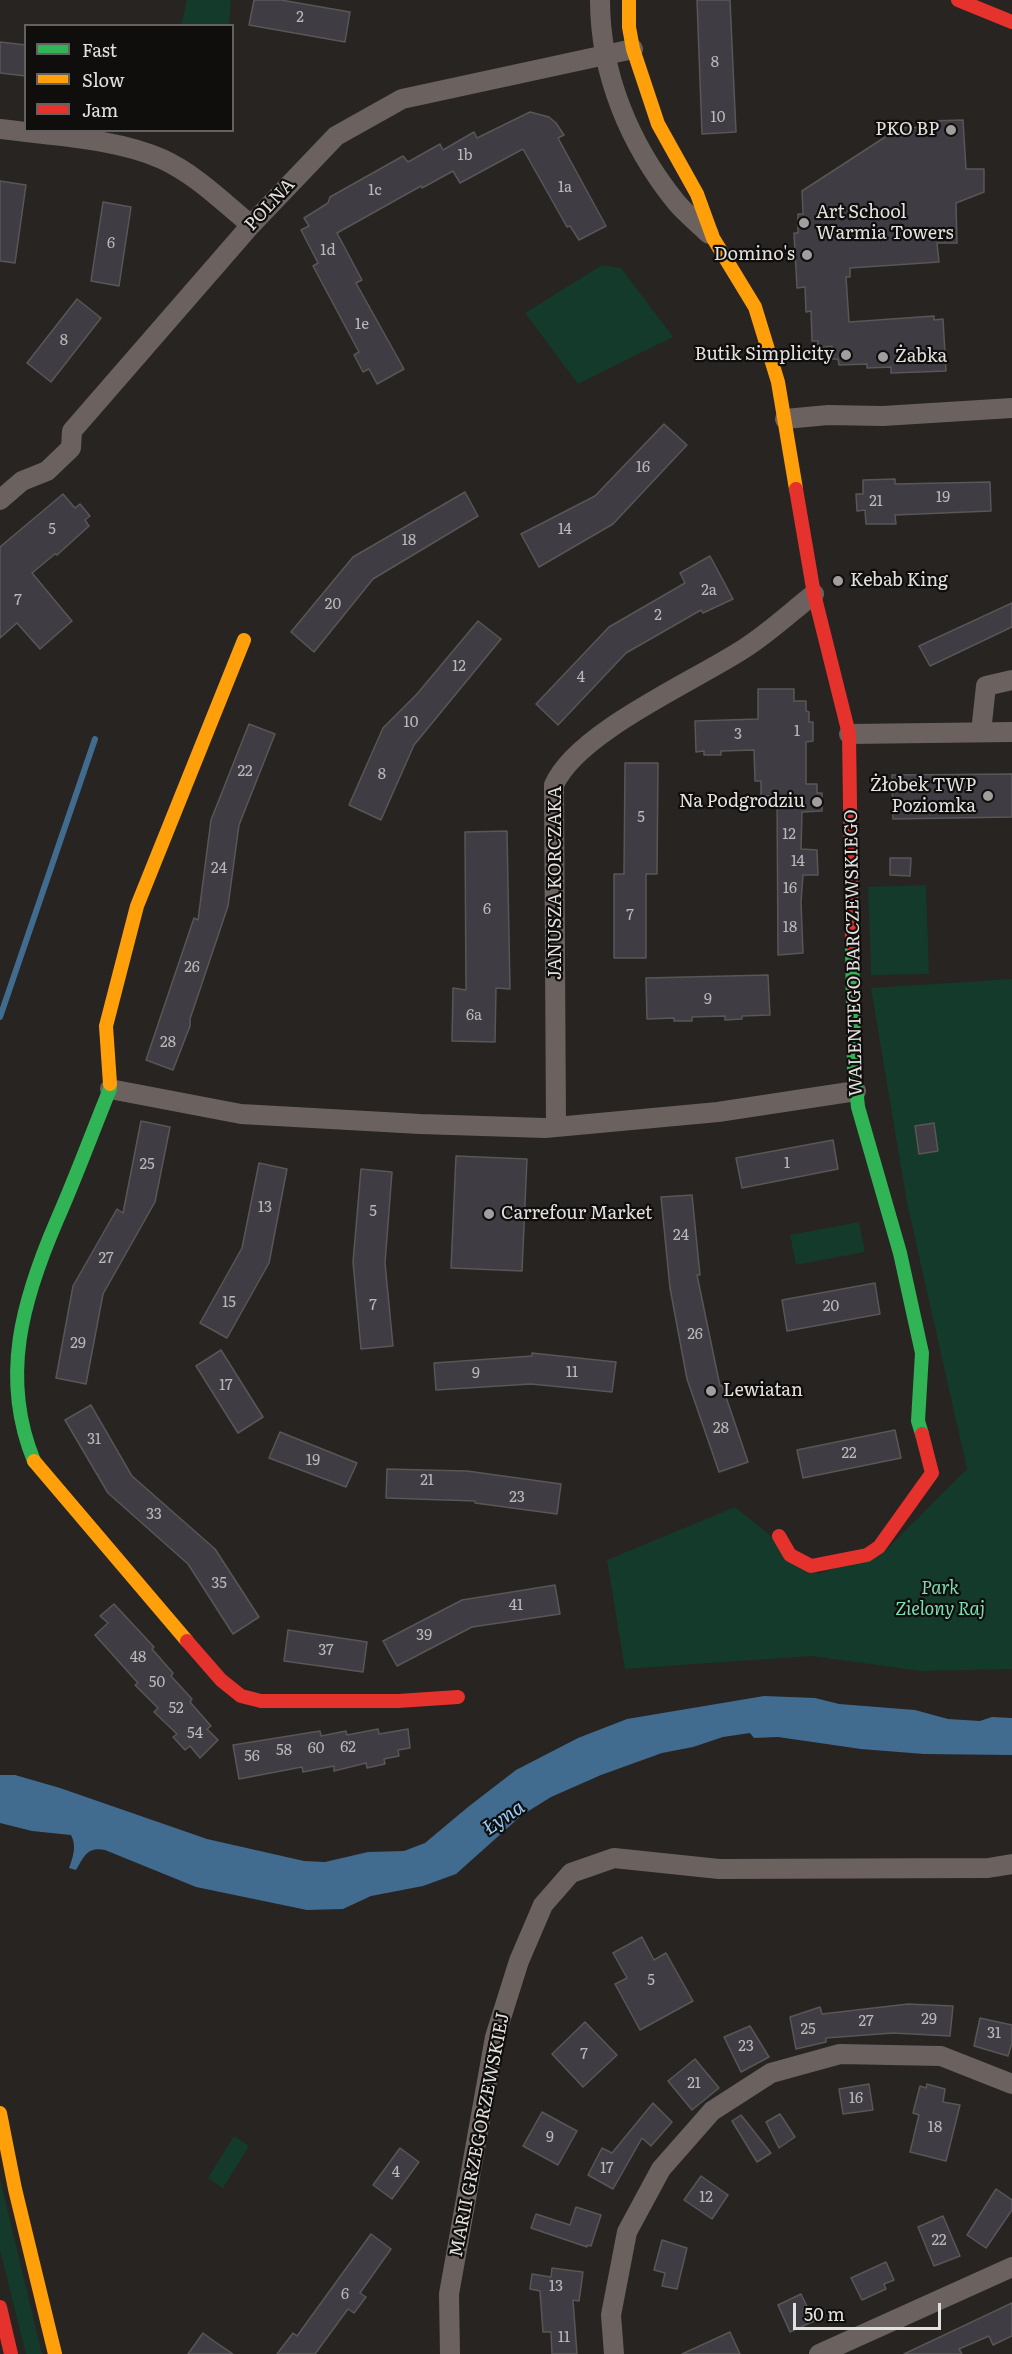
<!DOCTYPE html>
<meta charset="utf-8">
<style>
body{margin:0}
#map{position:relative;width:1012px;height:2354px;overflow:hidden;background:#272422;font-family:Literata,serif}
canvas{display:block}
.legend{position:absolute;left:24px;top:24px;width:210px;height:108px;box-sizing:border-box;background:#0f0e0c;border:2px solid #646260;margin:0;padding:8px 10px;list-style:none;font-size:18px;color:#e3e1df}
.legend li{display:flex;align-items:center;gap:12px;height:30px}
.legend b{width:30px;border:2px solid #646260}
.scale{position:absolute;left:793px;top:2303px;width:148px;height:27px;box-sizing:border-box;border:3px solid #e3e1df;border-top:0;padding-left:8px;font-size:18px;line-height:21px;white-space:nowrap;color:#e3e1df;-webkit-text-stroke:4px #0f0e0c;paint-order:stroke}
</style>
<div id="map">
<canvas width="1012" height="2354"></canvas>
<ul class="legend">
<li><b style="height:8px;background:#30b455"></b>Fast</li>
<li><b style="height:8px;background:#ff9f0a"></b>Slow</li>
<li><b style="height:8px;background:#e5322d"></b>Jam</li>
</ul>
<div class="scale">50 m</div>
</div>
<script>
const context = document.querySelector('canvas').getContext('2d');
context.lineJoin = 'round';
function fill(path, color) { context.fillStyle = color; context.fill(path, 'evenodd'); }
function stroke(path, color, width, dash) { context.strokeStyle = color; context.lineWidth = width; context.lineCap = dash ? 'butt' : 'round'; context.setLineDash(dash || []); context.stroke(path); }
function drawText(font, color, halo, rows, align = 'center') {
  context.font = font + ' Literata,serif'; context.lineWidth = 4.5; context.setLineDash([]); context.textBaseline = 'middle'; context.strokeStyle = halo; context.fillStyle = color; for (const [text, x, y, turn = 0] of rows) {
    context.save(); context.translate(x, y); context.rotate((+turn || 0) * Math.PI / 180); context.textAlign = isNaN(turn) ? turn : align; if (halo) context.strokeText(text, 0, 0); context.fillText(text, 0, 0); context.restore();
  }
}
fill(new Path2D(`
 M187,0h44l-2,25h-48z
 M602,265l19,3 52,69 -95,47 -53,-71z
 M926,885l3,89 -58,1 -3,-88z
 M1012,979v690l-91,2 -110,-15 -186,13 -18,-109 128,-53 83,67 67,-23 82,-82 -60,-266 -36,-215z
 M859,1222l6,30 -69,13 -6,-30z
 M234,2136l15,10 -26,42 -15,-10z
 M0,2179l42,175h-16l-26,-104z`), '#133a2b');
fill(new Path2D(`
 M764,1696l51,2 24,6 76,6 33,9 32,2 12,-4 20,1v37l-88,-1 -63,-5 -83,-12 -24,1 -4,-5 -27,4 -30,10 -31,6 -61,22 -50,22 -29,18 -66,59 -33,12 -52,10 -28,13 -36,1 -111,-23 -91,-37c-18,-4 -21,7 -29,20l-7,-2c4,-11 8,-22 2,-33l-39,-4 -32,-8v-48h15l45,13 147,51 97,22 21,1 43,-10 36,-1 21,-8 43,-36 48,-37 62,-32 49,-19z`), '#416c90');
stroke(new Path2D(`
 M0,1017l95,-278`), '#416c90', 6);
const building = new Path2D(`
 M254,0h27l69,12 -5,30 -96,-17z
 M697,0h33l6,132 -34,2z
 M0,42l26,3v31l-26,-3z
 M530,112l19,5 7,6 8,12 -6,3 48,88 -27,14 -9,-14 -3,1 -44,-78 -63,34 -7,-12 -31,17 -1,-2 -84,47 25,47 -6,3 48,86 -27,15 -8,-15 -6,3 -9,-17 5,-3 -46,-86 5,-3 -17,-33 8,-4 -5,-8 24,-15 2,-6 73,-41 5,6 32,-18 3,6 31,-18 3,6z
 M963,120l3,49h18v23l-28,11 1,40h-20l2,19 -89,6v9h-4l3,45 85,-6v4l9,-1 3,52 -55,2v-6l-24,1v-4l-28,1 -1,-6h-7l1,-13 -14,2v-7h-6l-1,-30 -5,1 -1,-25 -8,1 -3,-55h4v-19h5l-1,-23 97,-63 31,-1v-6z
 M0,181l26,4 -11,78 -15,-2z
 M103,202l28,5 -12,79 -28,-5z
 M77,299l24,19 -50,64 -24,-19z
 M664,424l23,21 -74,79 -74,43 -18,-33 74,-38z
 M895,479v5l95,-2 1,29 -96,4 1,9h-30l-1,-14 -8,1 -1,-17h7v-14z
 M465,492l13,24 -105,63 -59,73 -23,-20 62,-75z
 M63,494l12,14 5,-4 10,12 -5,4 4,6 -32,29 -2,-1 -23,19 40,48 -32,28 -23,-26 -17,15v-91z
 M710,556l23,43 -30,14 -2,-3 -75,43 -68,72 -22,-21 73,-77 76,-44 -5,-10z
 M1012,603v24l-82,39 -11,-20z
 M478,621l23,18 -87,106 -33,75 -32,-15 34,-77 34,-34z
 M758,689h36v12h12v10l3,1v10h4v19l-7,1v42h11v9h5v18l-20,1 -1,37 16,1 1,25h-15l-2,27 2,51 -25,2 -1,-159h-16v-15h-6l-1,-31 -33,1v4h-17v-4l-8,1 -1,-31 63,-2z
 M249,724l26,10 -36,91 -11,81 -38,113v7l-17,44 -27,-10 48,-142 4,2 13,-100z
 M625,763h33l-1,111h-11v84h-32v-84h10z
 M1012,774v43l-119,2 -1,-44z
 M507,831l3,158 -14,-1 -1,54 -43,-1 1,-53 13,2 -1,-158z
 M890,858h21l-1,18 -20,-1z
 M768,975l2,40 -28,1v3l-17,1v-4l-33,1v4h-18v-3l-27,1 -1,-41z
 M141,1121l29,6 -15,75 -52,92 -17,90 -30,-6 17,-92 44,-77 6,4z
 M934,1123l4,28 -19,3 -4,-28z
 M833,1140l5,29 -96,19 -6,-30z
 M456,1156l71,3 -5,112 -71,-3z
 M259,1163l28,6 -18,94 -42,75 -27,-15 42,-75z
 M361,1169l31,3 -7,91 8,83 -32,3 -8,-87z
 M692,1195l8,80h-3l23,111 2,-1 26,77 -29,10 -32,-93 -17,-91 -9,-91z
 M875,1283l5,31 -93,17 -5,-31z
 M221,1350l42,67 -25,16 -42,-67z
 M532,1353l84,9 -4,30 -81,-8 -95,6 -2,-27 98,-7z
 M91,1405l41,71 83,73 44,68 -26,17 -45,-70 -80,-71 -43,-73z
 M895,1430l6,28 -98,20 -6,-28z
 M280,1432l77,31 -11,24 -77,-29z
 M387,1469l80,2 94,13 -4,30 -82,-11v-2l-89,-3z
 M555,1585l5,29 -88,13 -75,39 -14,-25 79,-41z
 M114,1604l40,43 -2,2 21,24 -2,3 21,23 -2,3 21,24 -4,3 11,11 -18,18 -10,-12 -5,4 -12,-13 4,-3 -23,-22 4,-4 -23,-23 3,-2 -43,-48 13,-12 -8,-7z
 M288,1630l79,12 -4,30 -79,-11z
 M378,1729l1,5 29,-5 2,19 -12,2 1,6 -15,3 1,5 -18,4 -1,-5 -32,8v-5l-31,6 -1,-5 -63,12 -6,-34 87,-14 1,5 25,-5 1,4z
 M642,1937l12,23 12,-7 27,48 -53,29 -25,-46 12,-6 -14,-25z
 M908,2004l45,2 -3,30 -57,-3 -67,5v4l-30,7 -6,-32 30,-10 2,7z
 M980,2018l32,7v18l-4,13 -34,-10z
 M585,2022l32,33 -34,32 -31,-33z
 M750,2026l19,31 -28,15 -17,-35z
 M695,2059l24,29 -27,22 -24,-29z
 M869,2084l4,26 -30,4 -4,-25z
 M927,2084l18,5 -2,13 17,3 -14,56 -36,-9 9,-37 -6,-2 7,-27 6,2z
 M653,2103l19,19 -21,24 -9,-8 -29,51 -25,-14 14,-27 10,5z
 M542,2112l35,19 -19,34 -35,-19z
 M780,2114l15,23 -16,11 -13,-26z
 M741,2115l30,38 -14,9 -25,-41z
 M400,2148l19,14 -27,37 -19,-14z
 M701,2176l27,19 -16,24 -28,-19z
 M996,2189l16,11v10l-26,38 -19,-13z
 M576,2207l25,8 -10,31 -4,-1v2l-56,-19 5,-14 34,11z
 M943,2216l17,40 -26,10 -16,-39z
 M371,2234l20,15 -31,44 6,4 -12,16 -6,-4 -33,45h-38l16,-21 4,3z
 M662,2240l25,8 -10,41 -15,-3 3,-13 -11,-3z
 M886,2262l8,18 -10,4 2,5 -24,11 -11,-22z
 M552,2268l31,4 -4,29 -6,-1 4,54h-25l-1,-22h-8l-3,-41 -10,-2 2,-15 19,3z
 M801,2294l13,27 -24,11 -12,-27z
 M1012,2303v33l-19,9 -4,-9 -30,13 3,5h-58z
 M730,2332l10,22h-58z
 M203,2333l8,6 22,15h-45z`);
fill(building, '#403c44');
stroke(building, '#585756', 1.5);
stroke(new Path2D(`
 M600,0c0,74 30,145 76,202 10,12 23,22 33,32
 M0,129c52,7 115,9 162,30 33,15 61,43 89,66
 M785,419l43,-4 55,1 129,-8
 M0,500l22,-19 25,-10 24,-23 1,-17 179,-206 85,-89 66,-37 231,-50
 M981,732l5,-46 26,-6
 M849,734l163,-2
 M110,1089l131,25 179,10 125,4 173,-16 138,-21
 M556,1127l-2,-342c23,-53 141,-104 191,-137 25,-16 46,-36 69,-54
 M450,2354l-1,-60 46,-257 24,-76 24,-56 28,-32 43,-15 105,11 269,-1 24,-4
 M614,2354l-3,-39 16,-83 34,-63 51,-58 59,-38 69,-19 101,2 71,28
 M819,2354l193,-87`), '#6b625f', 20);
stroke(new Path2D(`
 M852,944l2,123 4,40 42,146 22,100 -4,68 4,13
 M34,1461c-34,-83 -12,-160 23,-241 19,-43 35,-87 53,-131v-5`), '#30b455', 14);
stroke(new Path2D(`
 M629,0v27l4,22 25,75 39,70 16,44 42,69 23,75 18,107
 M110,1084l-4,-58 31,-120 107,-266
 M34,1461l153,180
 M0,2113l15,76 40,165`), '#ff9f0a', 14);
stroke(new Path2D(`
 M958,0l54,22
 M796,489l18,105 35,140 3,210
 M779,1536l11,19 21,11 56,-11 12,-8 53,-74 -10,-39
 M187,1641l34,39 20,16 20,5h137l60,-4
 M0,2307l11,47`), '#e5322d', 14);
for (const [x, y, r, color] of [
 [951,130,6,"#a19f9d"],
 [804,223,6,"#a19f9d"],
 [807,255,6,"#a19f9d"],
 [846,355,6,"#a19f9d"],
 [883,357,6,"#a19f9d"],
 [838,581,6,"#a19f9d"],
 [988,796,6,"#a19f9d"],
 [817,802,6,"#a19f9d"],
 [489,1214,6,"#a19f9d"],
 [711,1391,6,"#a19f9d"]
]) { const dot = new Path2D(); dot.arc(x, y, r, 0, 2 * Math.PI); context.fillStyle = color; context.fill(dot); stroke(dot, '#0f0e0c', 2); }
drawText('15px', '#bab8b8', null, [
 ["2",300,18],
 ["8",715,63],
 ["10",718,118],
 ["1b",465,156],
 ["1a",565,188],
 ["1c",375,191],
 ["6",111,244],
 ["1d",328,251],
 ["1e",362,325],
 ["8",64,341],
 ["16",643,468],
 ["19",943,498],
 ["21",876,502],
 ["5",52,530],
 ["14",565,530],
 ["18",409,541],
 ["2a",709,591],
 ["7",18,601],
 ["20",333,605],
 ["2",658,616],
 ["12",459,667],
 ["4",581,678],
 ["10",411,723],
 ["1",797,732],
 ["3",738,735],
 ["22",245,772],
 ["8",382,775],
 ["5",641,818],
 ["12",789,835],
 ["14",798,862],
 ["24",219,869],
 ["16",790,889],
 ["6",487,910],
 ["7",630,916],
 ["18",790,928],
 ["26",192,968],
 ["9",708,1000],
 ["6a",474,1016],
 ["28",168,1043],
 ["1",787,1164],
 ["25",147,1165],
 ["13",265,1208],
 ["5",373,1212],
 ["24",681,1236],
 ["27",106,1259],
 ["15",229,1303],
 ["7",373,1306],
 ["20",831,1307],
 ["26",695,1335],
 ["29",78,1344],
 ["11",572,1373],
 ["9",476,1374],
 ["17",226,1386],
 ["28",721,1429],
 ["31",94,1440],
 ["22",849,1454],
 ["19",313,1461],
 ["21",427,1481],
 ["23",517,1498],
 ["33",154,1515],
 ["35",219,1584],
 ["41",516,1606],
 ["39",424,1636],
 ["37",326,1651],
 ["48",138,1658],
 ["50",157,1683],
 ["52",176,1709],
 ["54",195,1734],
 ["62",348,1748],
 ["60",316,1749],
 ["58",284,1751],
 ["56",252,1757],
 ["5",651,1981],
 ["29",929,2020],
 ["27",866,2022],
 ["25",808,2030],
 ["31",994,2034],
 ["23",746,2047],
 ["7",584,2055],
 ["21",694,2084],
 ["16",856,2099],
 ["18",935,2128],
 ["9",550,2138],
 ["17",607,2169],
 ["4",396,2173],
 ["12",706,2198],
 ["22",939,2241],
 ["13",556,2287],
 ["6",345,2295],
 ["11",564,2338]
]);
drawText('18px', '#e3e1df', '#0f0e0c', [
 ["PKO BP",939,130],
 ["Art School",816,213,"left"],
 ["Warmia Towers",816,234,"left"],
 ["Domino's",795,255],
 ["Butik Simplicity",834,355],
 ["Żabka",895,357,"left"],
 ["Kebab King",850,581,"left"],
 ["Żłobek TWP",976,786],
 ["Poziomka",976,807],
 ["Na Podgrodziu",805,802],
 ["Carrefour Market",501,1214,"left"],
 ["Lewiatan",723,1391,"left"]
], 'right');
drawText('18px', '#e3e1df', '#0f0e0c', [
 ["POLNA",270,205,-47],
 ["JANUSZA KORCZAKA",556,883,-90],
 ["WALENTEGO BARCZEWSKIEGO",854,953,-91],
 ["MARII GRZEGORZEWSKIEJ",480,2135,-79]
]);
drawText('italic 18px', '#7dddb2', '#0f0e0c', [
 ["Park",940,1589],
 ["Zielony Raj",940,1610]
]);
drawText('italic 20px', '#94cbfb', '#0f0e0c', [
 ["Łyna",504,1818,-34]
]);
</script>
